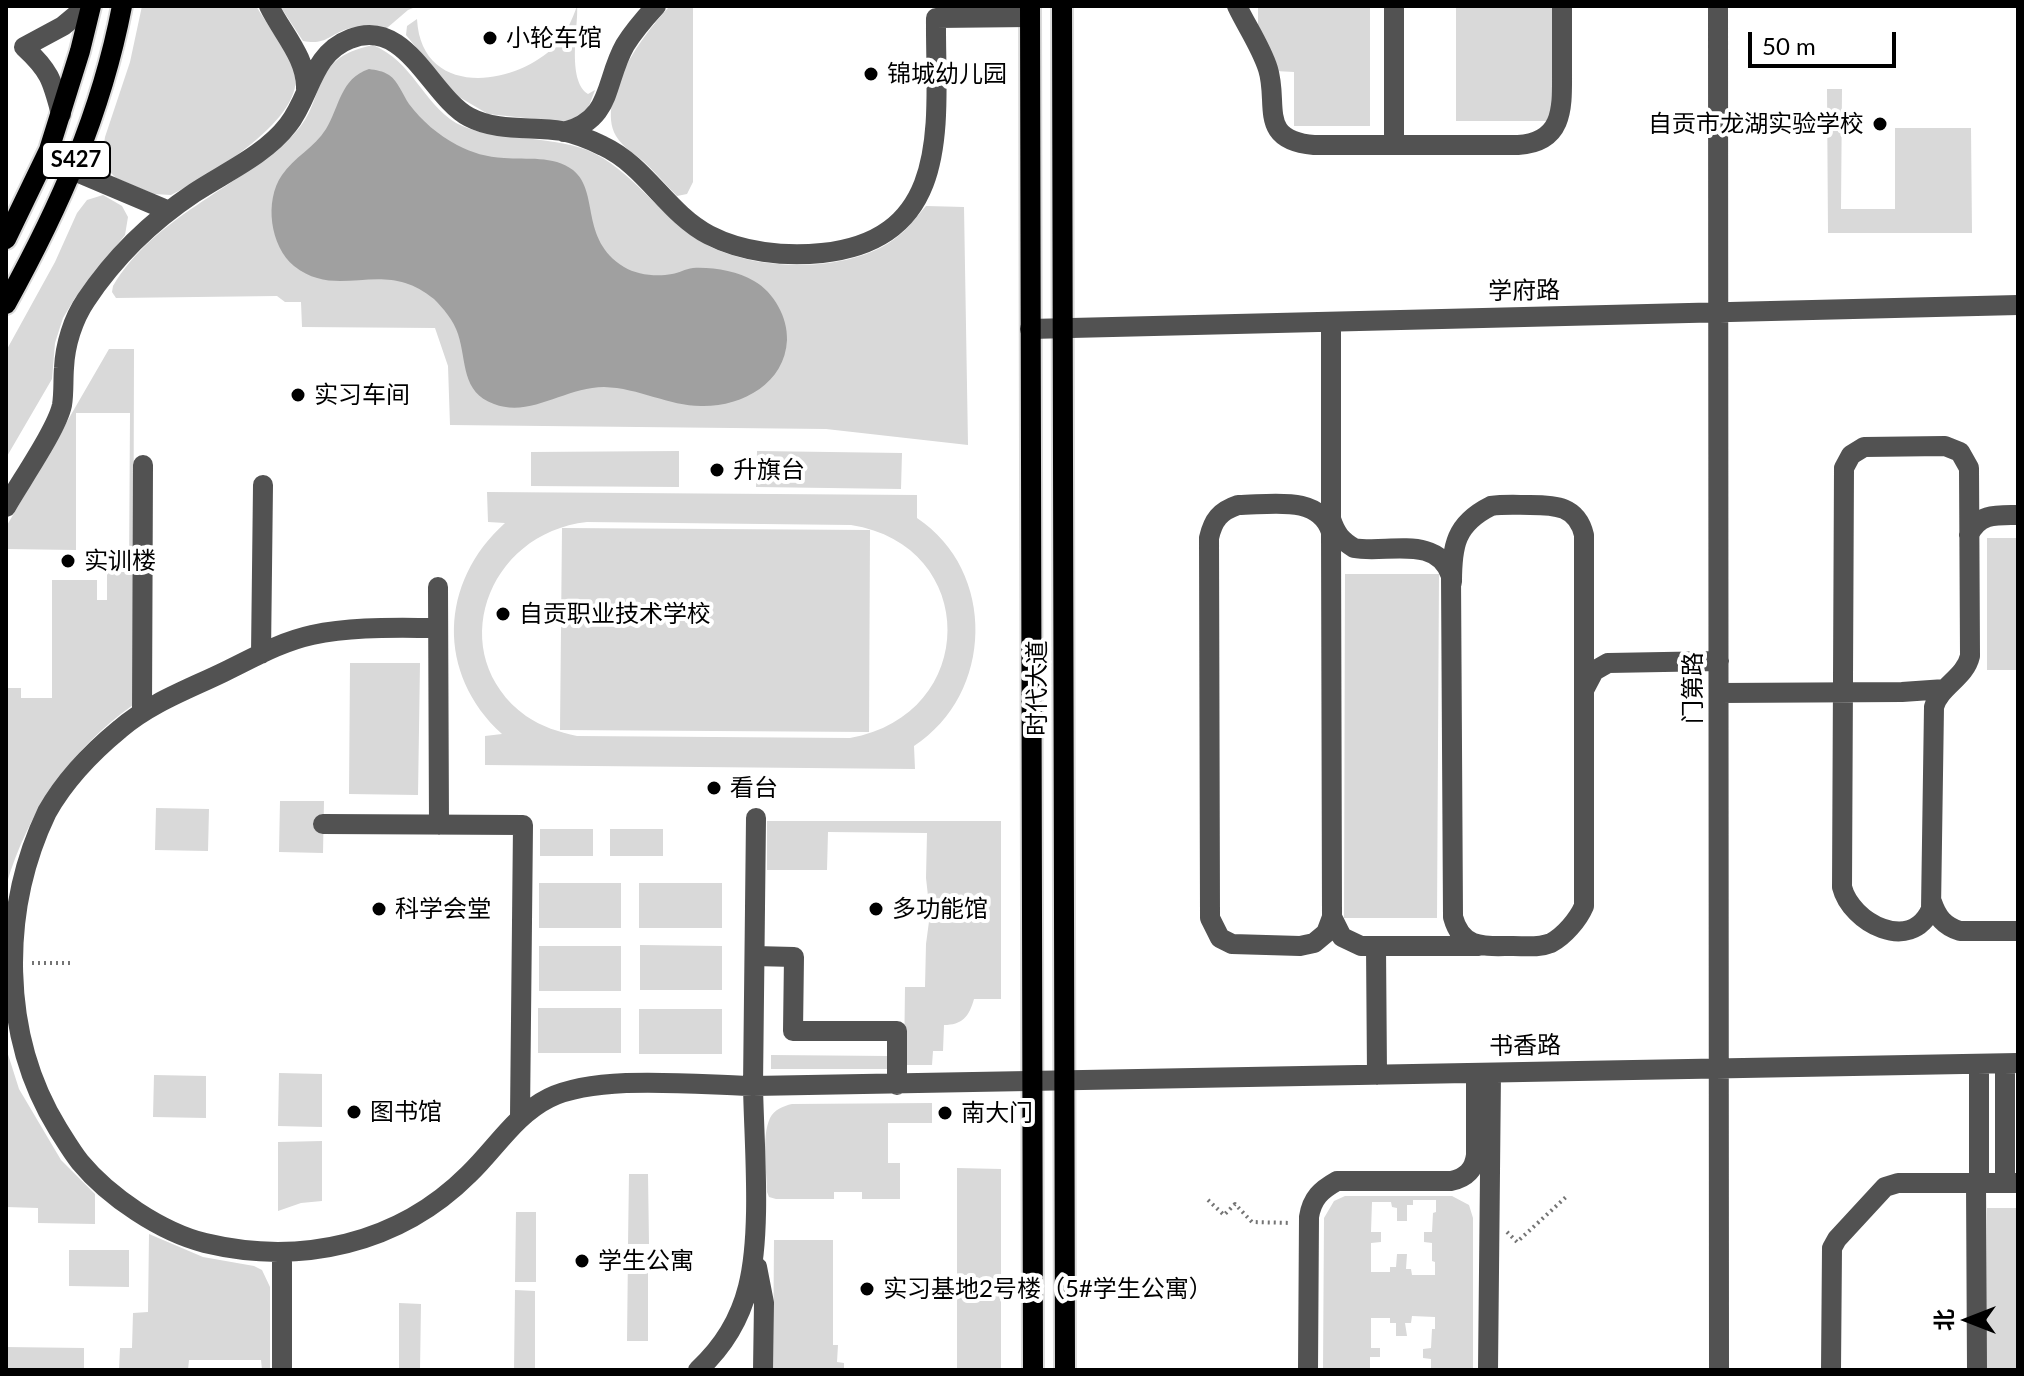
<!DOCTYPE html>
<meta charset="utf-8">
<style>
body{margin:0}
#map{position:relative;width:2024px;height:1376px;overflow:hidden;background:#fff;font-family:Lato,"Noto Sans SC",sans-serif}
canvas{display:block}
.frame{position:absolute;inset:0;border:8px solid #000;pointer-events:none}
.north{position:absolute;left:1928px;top:1280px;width:80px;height:80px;-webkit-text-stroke:6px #fff;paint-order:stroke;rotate:270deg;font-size:22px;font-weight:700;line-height:32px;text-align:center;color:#000}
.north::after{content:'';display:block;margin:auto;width:28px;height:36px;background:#000;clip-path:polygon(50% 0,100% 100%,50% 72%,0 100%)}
.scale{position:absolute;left:1748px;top:32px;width:148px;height:36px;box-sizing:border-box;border:4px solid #000;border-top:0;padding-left:10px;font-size:24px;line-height:28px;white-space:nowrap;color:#000;-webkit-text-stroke:6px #fff;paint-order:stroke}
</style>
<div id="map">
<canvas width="2024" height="1376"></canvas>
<div class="frame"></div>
<div class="north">北</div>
<div class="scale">50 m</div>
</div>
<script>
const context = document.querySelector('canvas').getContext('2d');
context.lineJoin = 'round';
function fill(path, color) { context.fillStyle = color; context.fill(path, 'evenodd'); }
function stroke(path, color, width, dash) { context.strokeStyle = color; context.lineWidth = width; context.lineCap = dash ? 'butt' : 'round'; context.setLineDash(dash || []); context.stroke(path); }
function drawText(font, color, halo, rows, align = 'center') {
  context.font = font + ' Lato,"Noto Sans SC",sans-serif'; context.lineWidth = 8; context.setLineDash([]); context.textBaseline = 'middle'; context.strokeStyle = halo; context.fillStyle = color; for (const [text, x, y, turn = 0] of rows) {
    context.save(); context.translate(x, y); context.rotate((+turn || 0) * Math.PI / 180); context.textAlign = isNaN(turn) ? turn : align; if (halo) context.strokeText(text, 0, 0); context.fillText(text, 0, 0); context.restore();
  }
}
fill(new Path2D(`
 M142,6h114c11,18 32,46 38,64 16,47 -88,108 -123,125l-17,-1 -38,-16 -11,-11 -2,-16 2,-14 25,-75z
 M280,6h138l-10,4 -21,18c-13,-2 -27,-3 -40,1 -20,7 -21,16 -44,12z
 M577,6c2,18 -11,74 11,88l7,-4 -9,24 -23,8 -75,-8 -34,-20 -48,-59 1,-9 10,-7c4,79 97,69 139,26 10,-11 16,-25 21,-39z
 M670,6h44l-21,1v175l-6,12 -10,2c-11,-11 -22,-24 -34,-35 -10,-8 -20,-14 -27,-25 -21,-38 29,-104 54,-130z
 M1258,6h112v120h-76v-54l-19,-1 -17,-37z
 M1456,6h99l-4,115h-95z
 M373,45c40,17 50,58 83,78 33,18 92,12 131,27 45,19 72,66 113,91 50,31 150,34 197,-4 11,-8 20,-21 29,-31l38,1 4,238 -142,-16 -376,-4 -2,-59 -13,-38 -133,-1 -1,-25h-16l-8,-6 -161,2 -4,-6 1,-6c41,-69 122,-96 179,-150 37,-35 13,-77 81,-91z
 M1827,89h15l-1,120h54v-81h76l1,105h-144z
 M103,195l19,11 6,11 -3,18 -50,63 -12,20 -8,25 -3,36 -46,79v-107l49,-89 22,-49 10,-13z
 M109,349h25l-1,356c-63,45 -105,106 -127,181v-198h15v10h31v-118h45v20h10v-28h22l1,-159h-54v137l-70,-1v-22z
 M679,451v36l-148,-1v-34z
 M757,451l145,2 -1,36 -145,-2z
 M487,492l430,3v23c80,53 77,176 -3,228l1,23 -430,-4v-29l17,-2c-66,-60 -63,-152 3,-211l-17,-1zM587,522l264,3c129,20 129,190 -1,213l-273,-2c-18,-4 -35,-9 -51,-20 -83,-61 -40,-183 61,-194z
 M562,528l308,2 -1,202 -309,-2z
 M1987,538h31v132h-31z
 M1345,574h94l-2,344h-93z
 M350,663h70l-2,132 -69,-1z
 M280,801h44l-1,52 -44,-1z
 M156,808l53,1 -1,42 -53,-1z
 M767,821h234v178h-27c-5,18 -12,26 -30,26l-1,26h-10l-1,14h-28l1,-78h20l1,-43 4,-30 -4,-36 1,-45 -99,-1 -1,38h-60z
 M540,829h53v27h-53z
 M610,829h53v27h-53z
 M539,883h82v45h-82z
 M639,883h83v45h-83z
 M640,945l82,1v44h-82z
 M539,946h82v45h-82z
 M538,1008h83v45h-83z
 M639,1009h83v45h-83z
 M6,1048l13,41 42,71 34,34v30l-57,-1v-15l-32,-1z
 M771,1055l118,1v13h-118z
 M279,1073l43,1v53l-44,-1z
 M154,1075l52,1v42l-53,-1z
 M932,1103v20h-44v40h12v36h-38v-7h-28v7h-58l-7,-2 -2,-5c0,-22 -6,-54 3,-74 4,-8 13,-12 22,-14z
 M322,1141v60l-21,2 -23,8v-69z
 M957,1168l44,1v201h-44z
 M629,1174h19l1,70h-21z
 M1345,1196h107l17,9 4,13v152h-42v-11l-8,-1v-9l8,-1 1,-19h3v-12l-23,-1 -1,7h-6l2,13h-11v-13h-6v-5h-19v30h9v9h-10v13h-47l1,-152 10,-17zM1413,1200h23v12l-3,1 -1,19h-8v10l8,1v18l3,1v13h-23l-1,-6h-5l1,-15h-10l-1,13h-6v5h-19v-29l10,-1v-10h-10l1,-30h19l1,5 5,1v13h10v-16h6z
 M1987,1208h31v162h-32z
 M516,1212h20v70h-21z
 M149,1234l54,23 51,9 8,4 8,17v83h-8l-1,-10h-72l-1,10h-69l1,-22h12l1,-35 15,-1z
 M774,1240h59v105h5l-1,17 7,1v7h-71z
 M69,1250h60v37l-60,-1z
 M628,1252l20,1v88h-21z
 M515,1290l20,1v79h-21z
 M399,1303l22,1 -1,66h-21z
 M6,1347l78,1v22h-78z`), '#d9d9d9');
fill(new Path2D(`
 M369,69c7,1 14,2 20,6 9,6 14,20 20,29 13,17 29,31 48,41 15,8 30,12 47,13 23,2 49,-3 69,12 27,22 6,69 51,97 13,8 33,10 48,7 7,-1 13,-5 21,-6 20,-1 44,3 61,13 20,11 34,37 33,59 -2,44 -46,67 -86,66 -32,0 -62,-18 -97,-19 -39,0 -73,31 -110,17 -33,-12 -27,-42 -36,-70 -4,-13 -15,-26 -24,-35 -52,-43 -94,3 -140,-33 -24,-20 -30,-65 -12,-91 12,-18 32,-27 44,-46 14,-23 14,-50 43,-60z`), '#a0a0a0');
const major = new Path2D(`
 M1030,6l3,1364
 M1062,6l3,1364
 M6,239l43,-89 31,-99 11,-45
 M6,304c53,-96 95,-189 116,-298`);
stroke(major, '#dbdbdb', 24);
stroke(new Path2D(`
 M32,963h42
 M1208,1200l16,15 11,-11 17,18 39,1
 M1507,1232l10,10 49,-45`), '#747474', 4, [2, 4]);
stroke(new Path2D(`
 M269,6c13,27 38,52 37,83
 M1237,6c10,21 24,41 31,63 11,35 -11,71 46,76h204c47,-3 44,-39 44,-75 0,-22 0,-43 0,-64
 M1394,6v139
 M1718,6l1,1364
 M61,114c-9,-34 -11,-43 -37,-67l39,-21 24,-20
 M564,132c49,-13 40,-50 61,-87 8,-13 20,-27 31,-39
 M72,170l97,41
 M1331,322v197c5,15 10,21 23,29 32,6 84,-14 97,28l2,341c9,33 32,29 60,29 12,0 26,2 38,-3 13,-7 27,-23 33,-37v-371c-7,-29 -28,-30 -54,-30 -13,0 -26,-1 -39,1 -36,18 -39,40 -39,76
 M1030,329l988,-24
 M1945,446l15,6 9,16 1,188c-5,22 -30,30 -36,51l-3,202c-20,45 -80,14 -89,-22l2,-419 7,-13 13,-8z
 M1238,505c32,0 81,-11 93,27l1,385 -6,16 -12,10 -14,3 -68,-2 -12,-6 -10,-20 -1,-380c4,-18 11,-27 29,-33z
 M6,507c14,-25 51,-78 56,-102 2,-12 1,-25 2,-37 1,-23 9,-49 22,-68 28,-42 66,-79 108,-107 30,-20 71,-38 94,-68 23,-29 23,-71 62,-86 56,-23 80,57 119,78 28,15 64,9 93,14 14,3 29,9 41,15 43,20 64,67 106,89 33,17 75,22 113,18 134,-14 113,-135 114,-235l94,-1
 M1969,535c10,-22 28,-20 49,-20
 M438,587l1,238
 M438,628c-42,0 -85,-2 -126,7 -32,7 -59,23 -88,37 -35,17 -74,31 -104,57 -28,23 -55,51 -73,83 -47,98 -47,223 11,317 7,11 14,23 22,33 29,35 81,70 125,81 96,23 194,1 264,-69 27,-26 46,-59 80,-76 50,-24 147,-13 204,-12 1,58 9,146 -5,201 -8,32 -26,61 -50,83
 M261,654l2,-169
 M1584,690l10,-19 14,-8 111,-2
 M1719,693l183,-1 43,-3
 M142,713l1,-248
 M756,818l-3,268 1265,-23
 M323,824l200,1 -3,291
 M1932,902c5,15 12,24 28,29h58
 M1332,917l10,20 19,9h118
 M1376,946l1,129
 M755,956l39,1 -1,74h104v54
 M1976,1183l1,187
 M1979,1183v-119
 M2005,1183v-119
 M282,1252v118
 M757,1267l7,36 -1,67
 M1308,1370l1,-153c3,-19 12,-27 28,-36h114c15,-3 23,-11 25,-26v-82
 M1488,1370l3,-297
 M1831,1370l1,-122 5,-9 48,-52 13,-4h120`), '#525252', 20);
stroke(major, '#000', 20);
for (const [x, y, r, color] of [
 [490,38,8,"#000"],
 [871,74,8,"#000"],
 [1880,124,8,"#000"],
 [298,395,8,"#000"],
 [717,470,8,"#000"],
 [68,561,8,"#000"],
 [503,614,8,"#000"],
 [714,788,8,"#000"],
 [379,909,8,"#000"],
 [876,909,8,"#000"],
 [354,1112,8,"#000"],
 [945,1113,8,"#000"],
 [582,1261,8,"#000"],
 [867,1289,8,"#000"]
]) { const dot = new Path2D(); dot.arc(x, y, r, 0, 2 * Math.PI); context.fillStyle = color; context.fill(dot); stroke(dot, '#fff', 3); }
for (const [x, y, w] of [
 [76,160,68]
]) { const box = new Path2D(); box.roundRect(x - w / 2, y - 18, w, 36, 6); context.fillStyle = '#fff'; context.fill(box); stroke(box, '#000', 2); }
drawText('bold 22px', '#000', null, [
 ["S427",76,160]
]);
drawText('24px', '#000', '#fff', [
 ["小轮车馆",506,38],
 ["锦城幼儿园",887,74],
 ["自贡市龙湖实验学校",1864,124,"right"],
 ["实习车间",314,395],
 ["升旗台",733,470],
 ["实训楼",84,561],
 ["自贡职业技术学校",519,614],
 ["看台",730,788],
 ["科学会堂",395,909],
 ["多功能馆",892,909],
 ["图书馆",370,1112],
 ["南大门",961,1113],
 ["学生公寓",598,1261],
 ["实习基地2号楼（5#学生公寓）",883,1289]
], 'left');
drawText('24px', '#000', '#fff', [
 ["学府路",1524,291,-1],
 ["时代大道",1037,688,-90],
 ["门第路",1693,688,-90],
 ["书香路",1525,1046,-1]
]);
</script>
